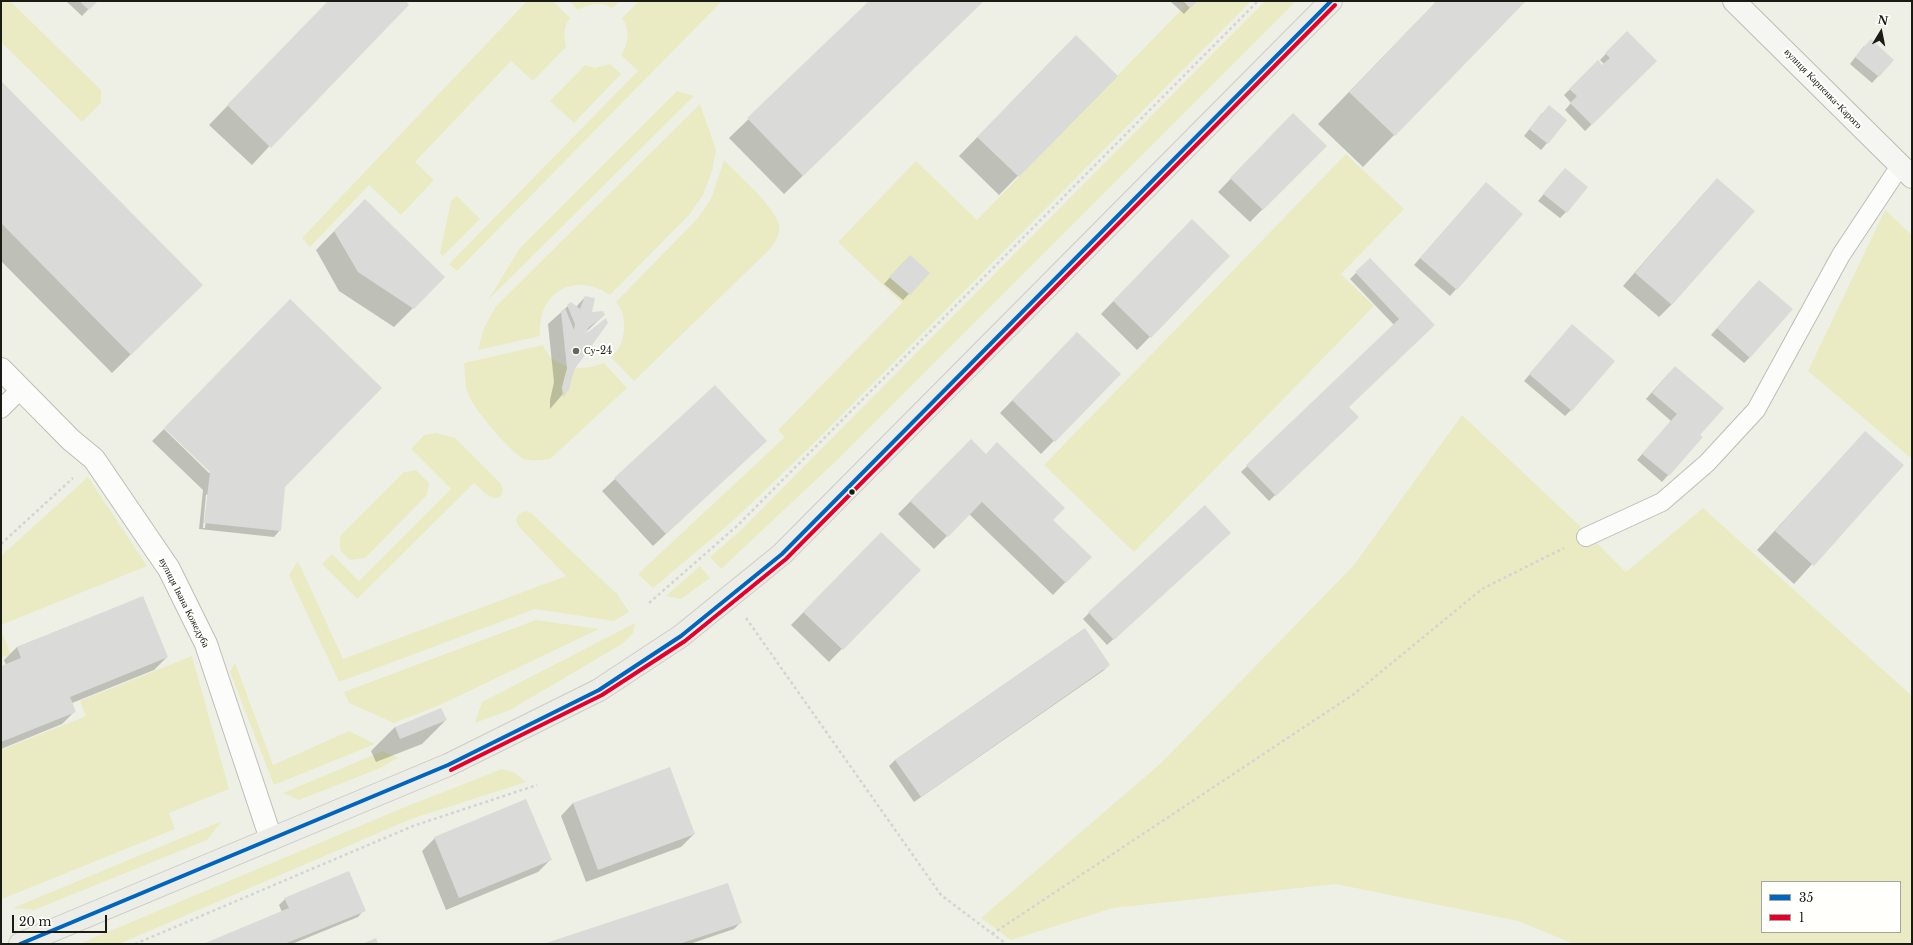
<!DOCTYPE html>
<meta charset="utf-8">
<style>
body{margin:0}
#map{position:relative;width:1913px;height:945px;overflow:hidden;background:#eef0e6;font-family:"Libre Baskerville",serif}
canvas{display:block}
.frame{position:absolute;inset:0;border:2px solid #1b1b16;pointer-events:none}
.legend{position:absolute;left:1761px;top:881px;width:140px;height:52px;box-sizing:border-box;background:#fffffc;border:1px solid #a4a4a0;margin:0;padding:5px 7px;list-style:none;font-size:12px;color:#1b1b16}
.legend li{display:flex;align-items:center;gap:8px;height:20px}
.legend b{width:20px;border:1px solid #a4a4a0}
.north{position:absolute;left:1861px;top:12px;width:40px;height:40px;-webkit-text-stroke:3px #fffffc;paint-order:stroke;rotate:10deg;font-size:11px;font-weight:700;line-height:16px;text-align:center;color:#1b1b16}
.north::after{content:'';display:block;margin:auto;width:14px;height:18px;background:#1b1b16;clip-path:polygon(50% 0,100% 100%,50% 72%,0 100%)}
.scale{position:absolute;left:12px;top:915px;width:95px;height:18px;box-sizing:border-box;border:2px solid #1b1b16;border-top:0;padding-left:5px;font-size:12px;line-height:14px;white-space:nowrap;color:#1b1b16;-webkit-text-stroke:3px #fffffc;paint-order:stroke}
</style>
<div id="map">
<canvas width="1913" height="945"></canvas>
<div class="frame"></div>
<ul class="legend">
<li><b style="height:5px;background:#0065bd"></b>35</li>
<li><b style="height:5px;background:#e4002b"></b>1</li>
</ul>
<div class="north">N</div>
<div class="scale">20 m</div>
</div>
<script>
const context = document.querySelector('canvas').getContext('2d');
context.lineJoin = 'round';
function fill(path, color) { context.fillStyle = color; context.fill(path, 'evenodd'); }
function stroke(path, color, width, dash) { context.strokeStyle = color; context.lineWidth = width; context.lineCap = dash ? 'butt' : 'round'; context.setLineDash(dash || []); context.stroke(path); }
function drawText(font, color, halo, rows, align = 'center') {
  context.font = font + ' "Libre Baskerville",serif'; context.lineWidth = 4; context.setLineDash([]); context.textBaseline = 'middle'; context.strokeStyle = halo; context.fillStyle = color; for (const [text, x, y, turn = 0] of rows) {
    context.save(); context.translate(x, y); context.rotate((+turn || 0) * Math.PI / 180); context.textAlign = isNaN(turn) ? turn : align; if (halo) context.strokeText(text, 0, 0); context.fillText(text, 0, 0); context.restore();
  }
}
fill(new Path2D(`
 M1,1h9l91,89v13l-19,19 -81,-80z
 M527,1h26l17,17c-7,9 -6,18 -4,29l-33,34 -22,-20 -96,101 19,18 -33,35 -32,-30 -59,62 -8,-9z
 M569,1h51l-8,7c-10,-7 -24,-4 -34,2z
 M639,1h83l-265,270 -8,-7 189,-193 -17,-16c8,-12 9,-25 1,-37z
 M1180,1h71l-436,441 -82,79 -80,67 -15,-14 147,-137 -7,-7 124,-127 -64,-61 78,-81 61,59 208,-214z
 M1265,1h31l-461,461 -114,107 -11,-12 30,-26z
 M610,64l11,10 -47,49 -24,-22 35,-36 10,3z
 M677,91l17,5 -206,204 32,-52z
 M700,104l16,46 -4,21 -9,24 -13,19 -80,81c-36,-24 -73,-3 -70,41l-62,14 6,-22 12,-22z
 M1346,154l58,55 -63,65 33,32 -240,246 -90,-87z
 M724,160c14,15 52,47 55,66 1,10 -4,16 -9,23l-136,132 -23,-24c15,-12 18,-40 5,-55l81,-83 14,-20z
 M457,196l23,23 -37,37 -3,-3 11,-52z
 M1885,210l27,25v224l-104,-88z
 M543,345c10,25 39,27 61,18l23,25 -77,71c-9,1 -20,3 -28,-1 -15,-10 -50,-50 -55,-67 -2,-8 -2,-19 -3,-28z
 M1462,415l120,113 44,44 77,-64 209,188v248h-338l-56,-23 -182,-37 -223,24 -102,32 -30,-22 180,-155 193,-198zM1762,882h138v50h-138z
 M436,433l19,5 46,46c3,6 2,9 -2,14 -12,1 -17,-9 -25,-15l-117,116 -35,-35 10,-10 27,27 92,-92 -40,-40 13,-14z
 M416,470l13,13 -2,12 -62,63 -15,2 -10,-10v-14l64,-64z
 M88,477l59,89 -146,59v-69z
 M526,511l5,2 86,81 12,18 -15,9 -79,-12 -196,73 -50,-107 9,-14 45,98 223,-83 -47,-49c-5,-8 -2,-14 7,-16z
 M700,566l10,12 -29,21 -15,-3z
 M536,620l63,9 -159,76 -46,18 -45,-20 -5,-11z
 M635,623l-2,10 -11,11 -112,66 -35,13 7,-21z
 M1,630l10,24 -10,4z
 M192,656l37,133 -60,24 6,16 -173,70 -1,-149 85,-34 -6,-15z
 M235,663l38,102 76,-34 26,13 -101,41 -44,-113z
 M383,751l15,7 -20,11 -79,31 -16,-7z
 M502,769l13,4 11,9 -115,37 -292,125h-40l326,-137z
 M222,821l-15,19 -173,70 -21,-2z`), '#eaebc3');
fill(new Path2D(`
 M66,1h30l-14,15z
 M329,1h75l-152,164 -43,-40z
 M871,1h112l-199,193 -55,-56z
 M1170,1h26l-12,13z
 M1437,1h87l-161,166 -45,-43z
 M1627,32l29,29 -71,70 -20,-21 6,-7 -7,-8 34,-33 4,4 2,-2 -4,-4z
 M1864,46l29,14 -21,23 -22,-19z
 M1057,55l59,21 -117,119 -40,-39z
 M1,82l200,203 -89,88 -111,-112z
 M1542,113l24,8 -25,29 -17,-14z
 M1280,127l45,19 -75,76 -32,-30z
 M1559,176l7,36 -6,6 -22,-17z
 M1480,190l41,25 -71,81 -36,-31z
 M1705,192l-33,112 -13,13 -36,-31z
 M346,219l98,58 -50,50 -55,-36 -23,-41z
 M1179,233l50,23 -92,94 -36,-36z
 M1370,259l63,66 -85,82 3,16 -82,78 -28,-29 153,-147 -44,-46z
 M904,262l25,11 -26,27 -19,-16z
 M1753,287l-3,70 -6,6 -33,-28z
 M585,297l6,16 13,2 -18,17 -18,56 -18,21v-9l4,-18 -6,-58 20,-18 8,1z
 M1566,332l5,78 -6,6 -41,-35z
 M1065,346l54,28 -78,80 -41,-41z
 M1669,373l32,64 -39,45 -25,-22 34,-39 -25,-22z
 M164,429l45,44 2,-1 73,15 -4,43 -6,7 -75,-8 4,-39 -51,-49zM206,494l2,2 -3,32h-2z
 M1865,432l37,33 -108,119 -37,-34z
 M971,440l119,117 -37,38 -84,-81 -35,35 -36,-35z
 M766,441l-113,105 -51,-55 13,-12z
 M1223,539l-116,106 -24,-26 6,-6z
 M869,546l50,24 -90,92 -38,-37z
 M143,597l24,60 -13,13 -82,33 3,8 -13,13 -61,25v-82l5,-2 -2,-5 13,-13z
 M1084,629l25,36 -6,6 -189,131 -25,-36 6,-6z
 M446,720l-24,24 -46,18 -5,-11 24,-24z
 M573,803l121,31 -13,13 -95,35 -25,-66z
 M435,838l115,22 -12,12 -92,38 -24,-59z
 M285,899l79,11 -6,7 -66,27h-87l77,-32 -3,-7z
 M740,923l-6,6 -44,15h-145z`), '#0003');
fill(new Path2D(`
 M79,1h19l-9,9z
 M328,1h78l3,4 -138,143 -44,-43z
 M869,1h115l-181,175 -56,-58z
 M1183,1h15l-8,7z
 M1437,1h89l-131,135 -46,-44z
 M1627,31l30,30 -65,64 -22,-22 7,-7 -8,-7 29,-29 4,5 8,-7 -5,-5z
 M1076,35l42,41 -99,101 -42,-40z
 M1871,39l23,21 -15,17 -24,-20z
 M1,81l202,204 -72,70 -130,-132z
 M1549,105l18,15 -19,24 -19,-15z
 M1293,113l34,33 -64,64 -33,-32z
 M1565,168l23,19 -21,26 -24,-19z
 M1717,178l38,33 -83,94 -37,-32z
 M1486,182l37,32 -66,76 -37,-32z
 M365,199l80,78 -31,32 -56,-37 -24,-41z
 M1192,219l38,37 -79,82 -38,-37z
 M910,255l20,18 -20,22 -21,-18z
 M1370,258l65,67 -86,82 10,10 -83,79 -30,-31 153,-146 -44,-47z
 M1759,280l34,29 -43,49 -33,-30z
 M585,296l10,2 -3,14 11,-1 2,4 -17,13 -1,5 19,-15 2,5 -34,47 -5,19 -6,9 -1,-11 5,-19 -6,-57 4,-3 9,22 1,-6 -8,-19 4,-3 9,7z
 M290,299l92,89 -97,99 -4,44 -77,-8 6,-51 -46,-44z
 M1572,324l43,37 -43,50 -43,-37z
 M1077,332l44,42 -66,68 -43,-42z
 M1675,366l49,42 -24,27 3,2 -34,39 -27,-22 35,-40 -25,-21z
 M715,385l52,56 -101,93 -52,-56z
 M1865,431l39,34 -90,101 -39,-35z
 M971,439l15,15 11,-12 68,66 -12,12 39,37 -26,26 -84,-81 -34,35 -38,-36z
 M1205,505l26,28 -117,107 -26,-28z
 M881,532l40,38 -78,80 -40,-38z
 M143,596l25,61 -98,40 6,15 -75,30v-76l20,-8 -4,-11z
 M1085,628l25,37 -189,132 -26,-37z
 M441,708l6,12 -47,19 -5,-12z
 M670,767l25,67 -97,36 -25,-67z
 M526,799l26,61 -93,38 -25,-61z
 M349,871l17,40 -82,33h-81l86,-36 -5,-10z
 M728,883l14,40 -63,21h-136z
 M376,938l2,6h-16z`), '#dadad8');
const service = new Path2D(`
 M1,409l20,-20
 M1586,537l76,-35 45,-39 49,-53 85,-155 59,-89`);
const minor = new Path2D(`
 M1,369l70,71 23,19 75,110 37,75 65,195`);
const secondary = new Path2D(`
 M1734,1l178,176`);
const primary = new Path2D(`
 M20,944l428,-179 151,-75 82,-54 101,-82 549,-553`);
stroke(service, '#bcbdb6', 20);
stroke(minor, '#bcbdb6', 24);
stroke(secondary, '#bcbdb6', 24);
stroke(primary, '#cbccc8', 24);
stroke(new Path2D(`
 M1,544l72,-66
 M649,603l88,-77 521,-525
 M746,618l195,277 65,49
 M992,934l362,-240 128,-105 82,-41
 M135,944l278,-118 124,-41`), '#d4d4d2', 2.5, [3, 3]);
stroke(service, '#fcfdfb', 18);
stroke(minor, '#fcfdfb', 22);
stroke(secondary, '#f5f5f1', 22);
stroke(primary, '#ecede6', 22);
stroke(new Path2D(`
 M20,944l428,-179 151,-75 82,-54 101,-82 549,-553`), '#0065bd', 4);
stroke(new Path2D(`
 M451,770l151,-75 83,-54 101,-82 549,-554`), '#e4002b', 4);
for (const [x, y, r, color] of [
 [576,351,4,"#65665f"],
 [852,492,3.5,"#1b1b16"]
]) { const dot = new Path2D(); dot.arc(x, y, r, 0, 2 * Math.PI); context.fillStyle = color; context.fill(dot); stroke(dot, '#fffffc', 1.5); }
drawText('10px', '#1b1b16', '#fffffc', [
 ["вулиця Карпенка-Карого",1823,89,46],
 ["вулиця Івана Кожедуба",184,603,63]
]);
drawText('10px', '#1b1b16', '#fffffc', [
 ["Су-24",584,351]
], 'left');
</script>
